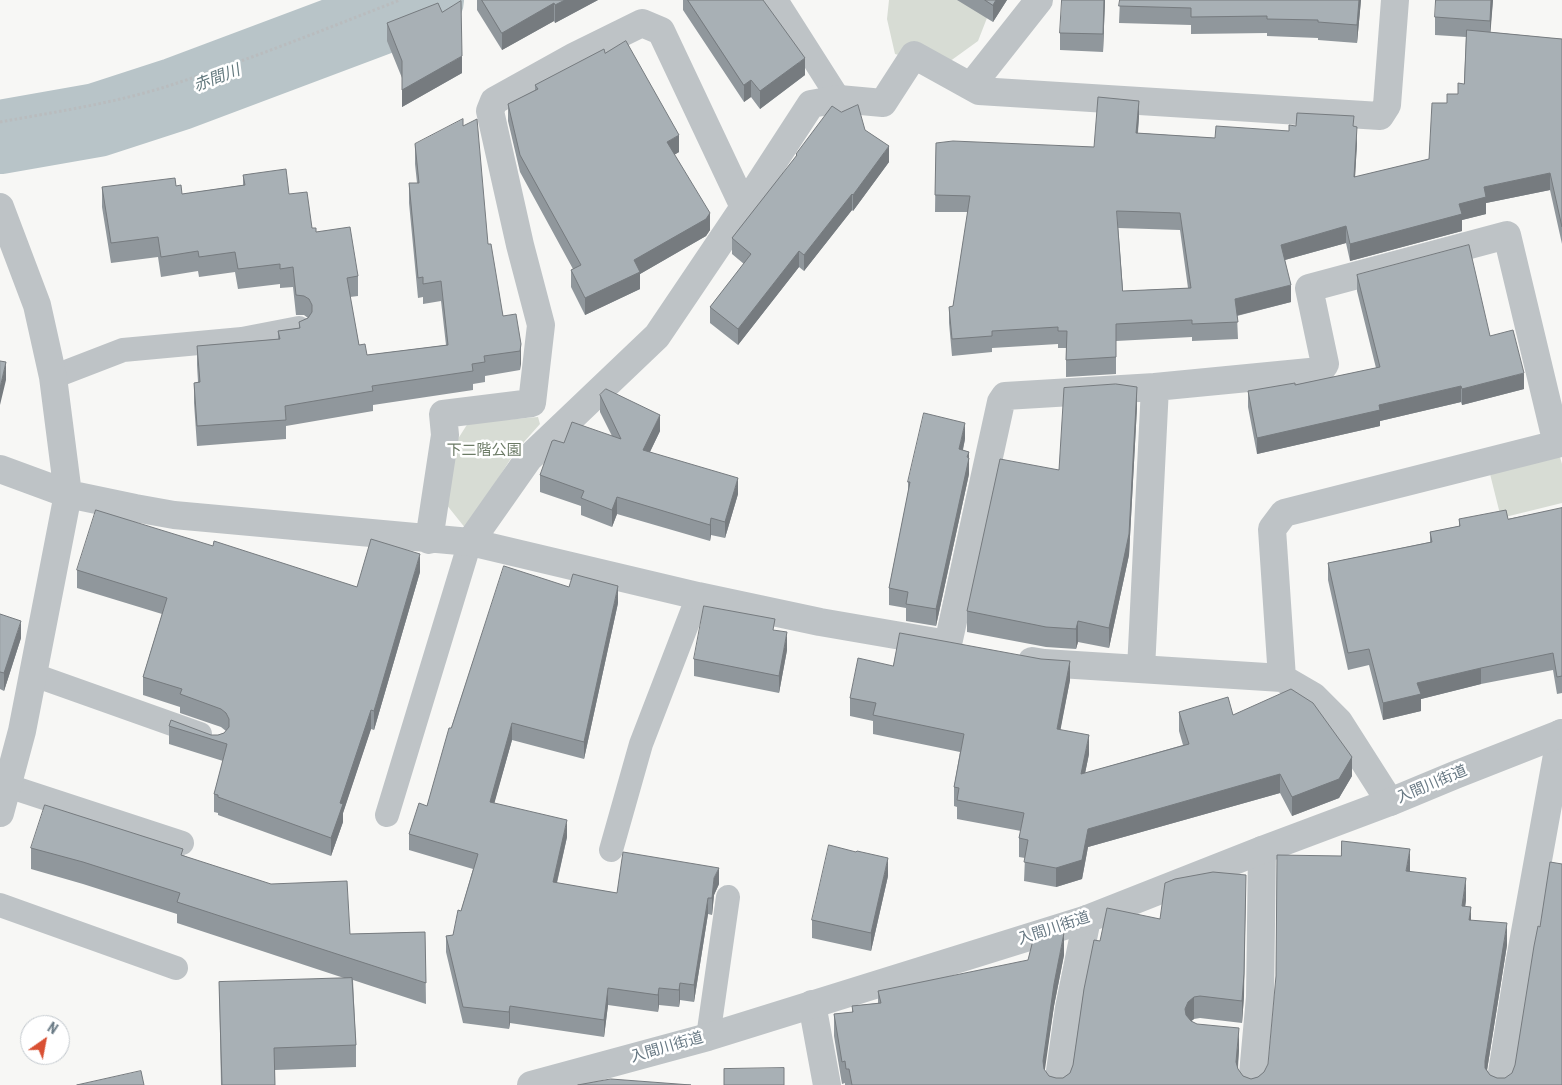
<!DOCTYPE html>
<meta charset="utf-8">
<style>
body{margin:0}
#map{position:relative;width:1562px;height:1085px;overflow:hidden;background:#f7f7f5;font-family:"Roboto Condensed",sans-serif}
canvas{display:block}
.north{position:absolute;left:20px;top:1015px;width:50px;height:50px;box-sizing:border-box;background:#fff;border:1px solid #c3c9ce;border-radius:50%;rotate:33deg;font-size:14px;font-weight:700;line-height:20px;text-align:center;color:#687984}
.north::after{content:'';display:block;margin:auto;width:18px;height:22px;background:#d95033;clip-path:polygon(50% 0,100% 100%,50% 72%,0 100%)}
</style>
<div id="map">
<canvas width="1562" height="1085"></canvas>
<div class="north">N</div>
</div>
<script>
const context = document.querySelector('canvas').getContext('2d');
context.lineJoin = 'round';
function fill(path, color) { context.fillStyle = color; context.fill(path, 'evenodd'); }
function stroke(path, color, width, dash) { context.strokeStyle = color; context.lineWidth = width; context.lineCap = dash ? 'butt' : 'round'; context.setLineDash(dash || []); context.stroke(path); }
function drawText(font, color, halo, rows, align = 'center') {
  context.font = font + ' "Roboto Condensed","Noto Sans JP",sans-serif'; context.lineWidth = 5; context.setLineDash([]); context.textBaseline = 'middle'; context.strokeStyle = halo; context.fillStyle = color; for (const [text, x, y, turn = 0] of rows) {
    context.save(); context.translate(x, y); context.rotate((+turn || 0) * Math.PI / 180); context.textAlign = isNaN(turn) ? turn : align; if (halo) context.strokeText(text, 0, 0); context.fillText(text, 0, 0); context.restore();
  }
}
fill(new Path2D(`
 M889,0h105l-16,41 -36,26 -47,-13 -8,-35z
 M538,417l2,7 -25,28 -49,77 -20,-25 10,-62 12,-19z
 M1560,457l2,7v39l-61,15 -11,-44z`), '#d7dcd4');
stroke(new Path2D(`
 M0,137l97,-17 80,-26 250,-94`), '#b8c4c8', 74);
stroke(new Path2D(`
 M0,122c55,-10 115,-19 168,-36 78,-25 155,-56 232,-86`), '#b9bcbe', 3, [2.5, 2.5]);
stroke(new Path2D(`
 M776,0l63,99
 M53,377l70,-27 119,-11 57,-11
 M34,675l166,59
 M8,786l174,57
 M387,815l83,-273
 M611,850l30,-106 57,-148
 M0,905l176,63
 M708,1037l20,-140`), '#bec3c6', 24);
stroke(new Path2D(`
 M971,86l68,-86
 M0,207l37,98 16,72 15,117 -46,237 -22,82
 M1155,387l165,-16 5,-7 -16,-76 198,-53 50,209 -273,69 -12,16 10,149
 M0,469l68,25 67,14 39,7 296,27 228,54 122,26 116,20
 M429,540l16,-105 -2,-21 89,-11 9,-78 -21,-80 -30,-134 4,-10 81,-45 67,-33 19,8 83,176
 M470,542l59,-84 128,-122 87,-129 67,-103 28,-5 44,4 31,-48 65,36 401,25 7,-11 8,-105
 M948,644l53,-242 4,-6 150,-9 -14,282
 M1032,661l12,2 238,15 31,18 26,26 51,80
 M812,1004l15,81
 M1058,1085l11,-77 18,-89
 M1252,1085l8,-88 2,-147
 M1500,1085l19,-120 42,-232`), '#bec3c6', 28);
stroke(new Path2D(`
 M531,1085l177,-48 379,-118 175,-69 128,-48 65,-27 107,-42`), '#bec3c6', 28);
fill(new Path2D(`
 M477,0h121l-43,23 -1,-2 -52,29 -25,-40z
 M683,0h80l42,75 -45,34 -9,-12 -7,5 -61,-92z
 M957,0h50l-14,22z
 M1105,0l-2,52 -43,-2v-17z
 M1120,0h241l-4,43 -39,-3v-2l-51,-2v-3l-76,1v-9l-72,-2z
 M1493,0l-3,32 61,6 11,1v205l-12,-54 -64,13v11l-24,6v11l-112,30 -4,-18 -61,17 6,42 -54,14 1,23 -46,2v-4l-76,4v33l-50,3v-29h-8v-4l-66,4v4l-40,4 -3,-33v-16l4,-1 15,-94h-33l1,-69 158,4 45,-30 -1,16 77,5 74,-7 7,-5h58l3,17 -2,34 74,-18 18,-56 11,-9 6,-10 2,-47 -31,-2v-18zM1118,228l62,2 8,58 -65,3z
 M387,23l75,50 -60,34v-29l-15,-37z
 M605,53l74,99 -5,3 36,75 -4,6 -66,38v15l-55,26 -14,-28v-17l2,-1 -53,-97 -12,-51v-17l27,-14v-5z
 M463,126l40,190 18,28 -1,26 -35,6v6l-12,2v6l-100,15v6l-87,15v13l-89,7 -3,-43v-20l4,-1 -1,-17v-19l81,-7v-8l21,-3v-6l9,-4 -4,-3h-8l-3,-28 -13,1v-4l-42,5 -3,-17 -36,5 -1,-6 -37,6 -3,-20 -47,6 -9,-56v-20l74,-1 6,8 61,-9v-10l46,19 23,34 46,48v20l-8,1 9,48 8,10 79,-10 -5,-44 -18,3v-7l-5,1 -9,-95v-20h8l-2,-19v-20z
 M865,130l24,32 -36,49 -1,-1 -48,61 -5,-4 -61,78 -28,-22v-16l34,-43 -12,-10v-16l64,-81v-3z
 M1357,275l133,61 34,53 -62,16 -1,-3 -81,19v5l-123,28 -9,-47v-16l47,-6 81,-17 -19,-77z
 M600,395l60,36 -10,21 88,42 -13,44 -14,-3 -1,6 -93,-27 -5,13 -31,-12v-9l-41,-14v-17l24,-32 48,-7 -12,-24z
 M1137,407l-8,148 -20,93 -31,-6 -2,7 -30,-2 -79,-15v-21l92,-141z
 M965,439l-2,11 6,2v22l-33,152 -30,-5v-13l-17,-3v-17l19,-95v-11z
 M1562,508v185l-5,1 -4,-24 -72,14 -60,15v12l-38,9 -14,-55 -21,5 -20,-90v-17l102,-21v-10l29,-6v-7h49z
 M213,546l144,41 63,-15 -46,158 -3,-1 -28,84v9l-12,34 -113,-41v-2l-4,-1v-18l9,-33 -54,-17v-18l42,9h7l6,-2 2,-2 -5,-4 -41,-14v-6l-37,-12v-18l19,-63 -85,-26v-18z
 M618,603l-34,156 -72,-19 -18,63 73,34 -10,46 60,10 102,-9 -5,11 -2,20 -4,-1 -14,88 -14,-2 -1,7 -20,-2 -1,7 -50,-7 -4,32 -94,-14 -1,6 -46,-6 -17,-71v-16l7,-1 8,-24 12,-42 -64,-19v-16l18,-28 24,-78z
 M0,614l21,24 -17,53 -4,-2z
 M787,650l-8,43 -85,-17v-17z
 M893,666l177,14 -10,50 29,24 -4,19 98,-28 -4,-14v-19l54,3 119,61 -13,22 -47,18 -12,-23 -192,54 -6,32 -26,8 -32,-6 1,-23 -6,-1v-19l2,-7 -64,-12v-12l-3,-1v-19l6,-35 -87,-18v-13l-23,-5v-18z
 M31,848l152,7 167,79 75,-2 1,72 -73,-24 3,65v22l-81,3v15h-54l-2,-103 125,-4 -167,-55v-9l-94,-30 -52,-15z
 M1410,871l56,29 -1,7 6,13 36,25 -20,125 3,5 7,3 65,7h-717v-2l-3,1 -8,-48v-22l18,-2v-6l26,-3v-12l186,-36 -10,51 -10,64 5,6 7,2h7l7,-5 3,-8 11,-76 160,7 -2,27 -42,-5 -6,1 -3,2 48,29 -1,19 5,7 8,3 7,-2 6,-5z
 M888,876l-17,75 -59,-13v-18z`), '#90979c');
fill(new Path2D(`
 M565,0h33l-43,23v-18z
 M996,0h11l-14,22v-17z
 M1104,0h1l-2,52v-18z
 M1359,0h2l-4,43v-18z
 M1491,0h2l-3,39v-18z
 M554,3v18l-52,29v-17z
 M462,56v17l-60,34v-17z
 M805,58v17l-45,34v-18z
 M751,80v17l-7,5v-17z
 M1139,101v16l-3,33v-17z
 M1357,127v16l-3,51v-17z
 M679,135v17l-12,7v-17z
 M889,146v16l-36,49v-16z
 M1550,173v17l-64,13v11l-24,6v11l-112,30v-17l109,-40 25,-17z
 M852,194v16l-48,61v-16z
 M710,213v17l-4,6 -66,38v15l-55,26v-17l49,-38z
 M1346,226v17l-65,18v-16z
 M799,251v16l-61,78v-16z
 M1291,285v17l-56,14v-17z
 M521,344v20l-1,6v-19z
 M6,362v18l-6,25v-17z
 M1524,373v16l-62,16v-16z
 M1461,386v16l-81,19v5l-123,28v-16l122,-33z
 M1137,387v20l-8,148 -20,93v-20z
 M660,415v16l-17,35v-16z
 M965,423v16l-6,27v-17z
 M969,452v22l-33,152v-17z
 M738,478v16l-13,44v-16z
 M617,497v17l-5,13v-17z
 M711,518v17l-1,6v-16z
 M420,554v18l-46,158v-19z
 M618,586v17l-34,156v-17z
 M21,621v17l-17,53v-18z
 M1078,621v21l-2,7v-20z
 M787,632v18l-8,43v-17z
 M1070,661v19l-13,68v-19z
 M1481,668v16l-60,15v12l-38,9v-17l34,-20z
 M371,710v19l-28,84v9l-12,34v-18l9,-35z
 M512,723v17l-22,79v-17z
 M1089,735v19l-8,39v-19z
 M1352,757v19l-13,22 -47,18v-19z
 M1280,774v19l-192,54 -6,32 -26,8v-19l32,-39z
 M567,820v17l-14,62v-17z
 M1410,849v22l-4,22v-22z
 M888,858v18l-17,75v-18z
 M719,868v16l-5,11 -2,20v-17l2,-20z
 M1246,875l-2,121 -2,27v-22z
 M1466,878v22l-4,28v-22z
 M708,898v16l-14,88v-17z
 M1471,907v22l-2,-9z
 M1507,923v22l-22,138v-22z
 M1064,933v22l-10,51 -11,77v-22l11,-77z
 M680,983v17l-1,7v-17z
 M608,988v17l-4,32v-17z
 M659,988v17l-1,7v-17z
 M1194,997v22l-6,5 -3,-15 3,-7z
 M510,1006v17l-1,6v-17z
 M1239,1028v22l-3,34v-22z`), '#767b7f');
const building = new Path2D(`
 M482,0h83l-10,5 -1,-2 -52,30z
 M688,0h75l42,58 -45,33 -9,-11 -7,5z
 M985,0h11l-3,5z
 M1062,0h42l-1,34 -43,-1z
 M1120,0h239l-2,25 -39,-3v-2l-51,-1v-3l-76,1v-9l-72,-2z
 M1436,0h55l-1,21 -55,-4z
 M461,1l1,55 -60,34v-29l-15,-38 51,-20 4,9z
 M1467,30l84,8 11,1v188l-12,-54 -66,14 2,10 -27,7 3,10 -112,30 -4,-18 -65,19 10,40 -56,14 3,23 -46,2v-4l-76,4v33l-50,3 1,-29h-9v-4l-66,4v5l-40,3 -3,-32 4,-1 17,-110 -35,-1 1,-52 17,-2 141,6 4,-50 41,4 -3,32 79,5 1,-12 73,5v-6l7,1 1,-13 57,3 -1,10 4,1 -3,50 75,-18 3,-56h15v-9h11v-11l6,1zM1117,211l63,2 11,75 -68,3z
 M626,41l53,94 -12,7 43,71 -4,6 -72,41 6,12 -55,26 -14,-28 10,-5 -61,-110 -12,-51 30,-15 -3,-4 69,-36 1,4z
 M858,105l7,25 24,16 -36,49 -1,-1 -48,61 -5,-4 -61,78 -28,-22 41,-53 -19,-16 65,-83 -1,-1 36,-48 9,6z
 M463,119v7l14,-7 11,125h3l12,72 13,-2 5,30 -1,7 -36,5 1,6 -13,2 1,7 -101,15 1,5 -88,15 1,14 -89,6 -3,-43 6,-1 -3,-36 83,-7 -2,-8 22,-3 -1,-6 9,-4 4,-6v-7l-3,-6 -5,-3 -8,-1 -3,-28 -13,2v-5l-42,5 -3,-17 -36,5 -1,-6 -37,6 -3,-20 -47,6 -9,-56 73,-9 1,8 5,-1 1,9 63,-9 -2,-10 43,-6 3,25 18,-2 5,36h4v4l34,-5 8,49 -11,2 12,67 6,-1 2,11 81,-10 -7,-64 -18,3v-7l-5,1 -9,-95h10l-4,-39z
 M1469,245l21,91 23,-6 11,43 -62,16 -1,-3 -82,19 1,5 -123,28 -9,-47 47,-8v2l85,-18 -23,-92z
 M0,361l6,1 -6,26z
 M1116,384l21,3 -8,147 -20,94 -31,-7 -2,8 -30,-2 -79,-16 33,-152 59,11 5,-82z
 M606,389l54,26 -17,35 95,28 -13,44 -14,-4 -1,7 -93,-28 -5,13 -31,-12 3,-7 -44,-16 12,-34 2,-1 10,3 8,-21 49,17 -21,-44z
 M924,413l41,10 -6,26 10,3 -2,5 2,1 -33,151 -30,-5 2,-12 -19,-4 21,-106h-2z
 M1562,508v168l-5,1 -4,-24 -72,15 -64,15 4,11 -38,9 -14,-54 -21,4 -20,-90 104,-21 -2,-10 30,-6 -1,-7 47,-9 2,9z
 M96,510l117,36 1,-5 143,46 14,-48 49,15 -46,157 -3,-1 -31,93 3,1 -12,34 -113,-41v-2l-4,-1 13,-50 -58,-18 2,-6 40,15h7l6,-2 5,-6v-8l-3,-6 -5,-4 -41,-15 2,-5 -39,-12 24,-79 -90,-28z
 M504,566l65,21 4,-13 45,12 -34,156 -72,-19 -22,79 77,18 -14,62 64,11 6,-41 96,16 -5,10 -2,20h-4l-14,87 -14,-2 -1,7 -20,-2 -1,7 -50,-7 -4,32 -94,-14 -1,6 -46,-5 -17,-71 7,-1 5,-25 3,1 17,-57 -69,-20 10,-31 8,3 22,-78h2z
 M704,606l71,13 -2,11 14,2 -8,44 -85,-17z
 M0,614l21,7 -17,52 -4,-1z
 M900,633l141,26 29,2 -13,68 32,6 -8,39 108,-30 -10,-32 49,-15 5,18 58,-26 22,14 39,54 -13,22 -47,18 -12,-23 -192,55 -6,31 -26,8 -32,-6 4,-22 -9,-2 5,-25 -67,-13 2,-12 -5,-1 10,-53 -91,-19 3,-12 -26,-5 8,-40 35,8z
 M45,805l138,44 -2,6 90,29 76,-3 3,53 75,-2 1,51 -249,-81 3,-9 -97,-31 -52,-14z
 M1342,841l68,8 -4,22 60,7 -4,28 9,1 -2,13 38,3 -22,138v7l5,7 7,3h8l7,-5 3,-8 19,-119 4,-20 2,1 10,-65 12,2v221h-710l-3,-16h-3l-1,-8 -3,1 -8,-48 19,-2 -1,-6 29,-3 -3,-12 150,-31 7,-28 10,2 1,-5 18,4 -10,51 -11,77 1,8 5,7 7,2h7l7,-5 3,-8 11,-76 10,-49 6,1 7,-33 53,11 5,-36 10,-4 38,-7 33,3 -2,99 -2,27 -42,-5 -6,1 -6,5 -3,7 1,6 5,6 6,3 42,4 -3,34 2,7 5,7 8,3 7,-2 6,-5 4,-8 8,-88 1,-121 64,1z
 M829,845l27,7 1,-1 31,7 -17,75 -59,-13z
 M352,978l4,67 -82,3 1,37h-53l-3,-103z
 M784,1068v17h-60v-16z
 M141,1071l3,14h-67z
 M611,1079l80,6h-113z`);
fill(building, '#a8b0b5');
stroke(building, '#767b7f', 1);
drawText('15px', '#6c7b66', '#fff', [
 ["下二階公園",484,451]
]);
drawText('15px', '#687984', '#fff', [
 ["入間川街道",1432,785,-23],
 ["入間川街道",1054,929,-18],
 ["入間川街道",667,1048,-16]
]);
drawText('italic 16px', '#647a7f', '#fff', [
 ["赤間川",217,79,-21]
]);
</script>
